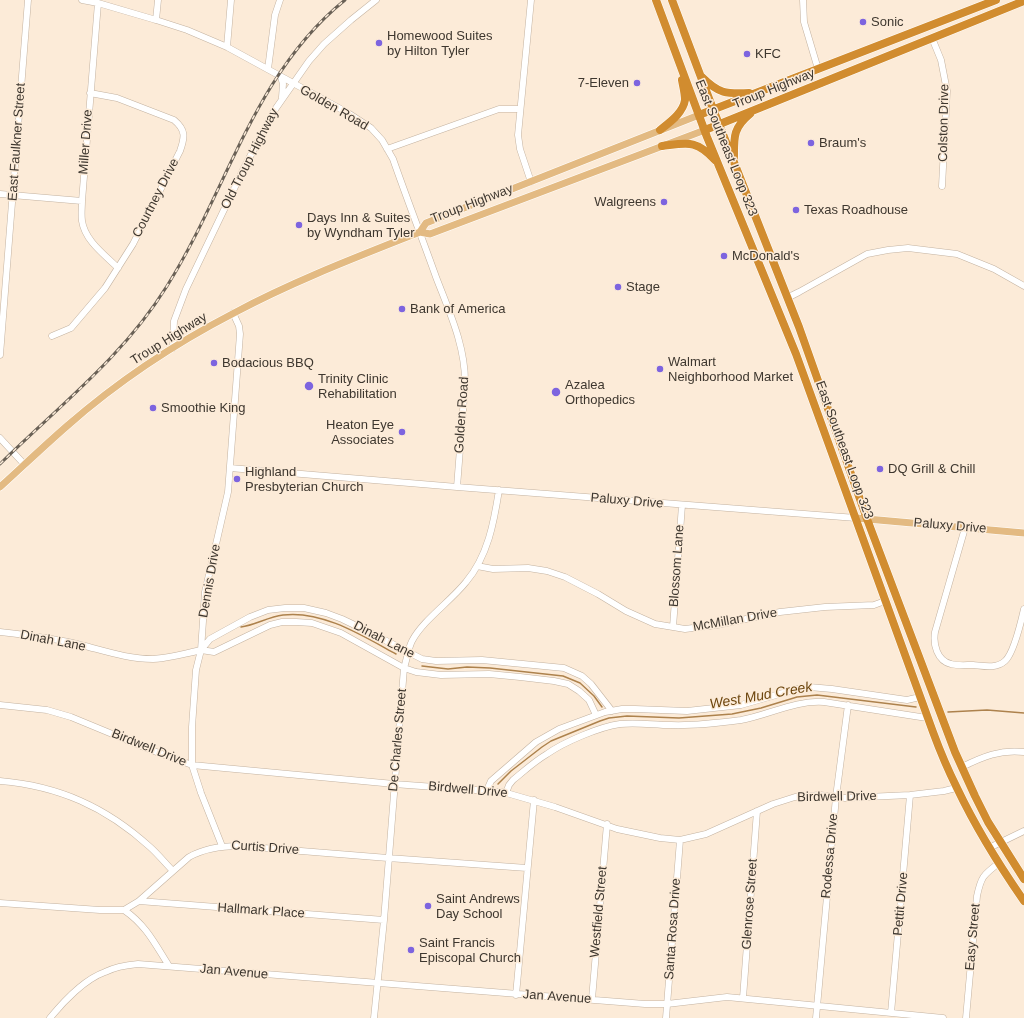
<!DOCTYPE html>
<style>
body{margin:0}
canvas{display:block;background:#fcebd8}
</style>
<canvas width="1024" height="1018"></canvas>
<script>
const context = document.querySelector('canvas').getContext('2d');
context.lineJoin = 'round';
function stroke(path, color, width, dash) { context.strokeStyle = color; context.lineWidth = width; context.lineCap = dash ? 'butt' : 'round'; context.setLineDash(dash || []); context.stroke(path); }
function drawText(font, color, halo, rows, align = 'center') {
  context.font = font + ' Arial,sans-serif'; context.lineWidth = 3; context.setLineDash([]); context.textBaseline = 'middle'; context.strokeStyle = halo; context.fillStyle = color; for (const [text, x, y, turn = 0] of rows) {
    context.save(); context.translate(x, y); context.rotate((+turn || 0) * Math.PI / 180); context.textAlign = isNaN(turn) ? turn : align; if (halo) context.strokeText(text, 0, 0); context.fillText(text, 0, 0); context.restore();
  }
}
stroke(new Path2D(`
 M241,627c14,-2 27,-10 42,-12 39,-5 80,21 113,39
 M422,666l26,3 19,-2 23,1 73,8 17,7 14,13 8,11
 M948,712l39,-2 37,3
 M498,784l13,-13 31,-24 9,-6 49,-20 9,-3 18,-2 52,2 53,-4 29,-6 36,-11 20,-2 99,12`), '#ad824d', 1.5);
const minor = new Path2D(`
 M82,0l16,3 58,17 31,10 40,17 121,66 23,15 11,12 11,19c14,40 29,79 43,118 13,34 30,70 29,108l-8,102
 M803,0l1,22 14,47
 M98,3l-16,198c0,6 -1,13 0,20 3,20 23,34 36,47
 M156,20l2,-20
 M932,38l9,22 6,31 -5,95
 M227,47l4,-47
 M268,69l7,-54 5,-15
 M281,77l2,7 -1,13
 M387,149l112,-40h21
 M531,182l-11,-33 -2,-14 13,-135
 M0,194l82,7
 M787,298l12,-6 68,-38 21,-4 20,-2 49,6 37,15 30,17
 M52,336l19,-8 34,-40 28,-44 47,-93c5,-14 6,-21 -6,-31l-57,-22 -27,-5
 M173,348l1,-27 12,-32 58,-121 30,-57 35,-50 15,-17 27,-24 25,-20
 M0,355l28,-355
 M0,438l24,26
 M230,468l227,19 399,31
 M965,528l-30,104c-2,12 2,29 16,32 7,2 15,1 22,1 11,1 23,4 32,-4 9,-8 16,-39 19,-52
 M477,566l16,3 35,-1 19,3 18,6 33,17 28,17 29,13 30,5 32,-4 63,-13 45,-5 49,-2 11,-4
 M673,627l9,-122
 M0,632c27,3 54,6 81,13 24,6 47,14 72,14 16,-1 32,-5 48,-9
 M0,705l47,5 24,7 80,33 41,15 202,19 109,8 52,15 62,22 43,9 20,2 26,-6 67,-30 22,-7 25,-2 25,3 65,-3 34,-4 12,-3
 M596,715l-7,-15 -10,-9 -11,-7 -14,-3 -34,-4 -31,-3 -48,1 -25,-3 -12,-4 -63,-35 -29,-10 -16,-1h-14l-12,3 -56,27 -13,-2 9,-11 40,-22 18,-7 17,-2h19l22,5 16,6 23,11 57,29 14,2 46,-1 82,8 18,8 9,8 21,27
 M962,767c20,-10 39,-18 62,-15
 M0,781c59,5 106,26 150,66 8,7 15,16 23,24
 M487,790l4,-9 45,-39 23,-13 46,-17 17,-3h13l52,2 54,-6 56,-16 12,-2 23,2 75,11 13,-3
 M506,793l3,-8 4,-5c11,-9 22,-19 34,-26 17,-12 52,-27 73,-30 17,-2 34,1 51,1 23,1 47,-2 70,-5 28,-5 54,-20 83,-18l103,16
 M222,846l-21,-53 -9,-28v-38l4,-57 5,-20 4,-58 23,-100 12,-158 -1,-8 -6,-13
 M989,848l35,-17
 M139,901l245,19
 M0,903l100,7h24l15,-9 50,-44c16,-9 32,-11 50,-11l149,12 139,10
 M124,910c22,15 31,34 45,56
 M516,995l18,-195
 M743,998l14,-187
 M592,999l15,-175
 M891,1013l19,-218
 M50,1018c13,-16 35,-39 55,-46 10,-5 22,-7 33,-8l507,40h22l60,-7 216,21
 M374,1018l10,-98 20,-252c3,-9 4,-19 8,-27 11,-21 39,-40 54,-59 22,-26 28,-60 33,-92
 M666,1018l14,-178
 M816,1018l20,-221 12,-92
 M966,1018l11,-122c4,-19 6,-21 22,-33`);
const major = new Path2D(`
 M420,232l6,-9 273,-108
 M0,487c22,-20 44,-41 67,-61 49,-43 109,-83 167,-113 60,-32 123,-56 186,-81l10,2 275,-104
 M856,518l168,15`);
const highway = new Path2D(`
 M656,0l51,137 89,217 137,378c7,19 15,38 24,56 19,40 42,77 67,113
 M672,0l41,109 86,218 68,192 88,233 20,44 13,26 36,57
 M702,77c17,17 24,17 47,16
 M699,115l297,-115
 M660,130c10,-8 23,-17 25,-30 0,-7 -2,-14 -3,-20
 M705,130l319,-129
 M662,146c25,-3 34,-7 53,14
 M734,157c0,-20 -1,-29 16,-43`);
stroke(minor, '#c3b2a0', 7);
stroke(major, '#fff', 8);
stroke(highway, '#fff', 9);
stroke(minor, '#fff', 6);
stroke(major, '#e3ba82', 7);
stroke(highway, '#d18c2f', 8);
const rail = new Path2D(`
 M0,464c59,-58 123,-107 167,-178 60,-95 87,-213 178,-286`);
stroke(rail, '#6a6156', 3);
stroke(rail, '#fcebd8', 1.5, [4.5]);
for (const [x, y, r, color] of [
 [863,22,4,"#7d64df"],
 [379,43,4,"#7d64df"],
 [747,54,4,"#7d64df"],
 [637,83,4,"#7d64df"],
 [811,143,4,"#7d64df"],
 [664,202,4,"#7d64df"],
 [796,210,4,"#7d64df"],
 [299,225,4,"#7d64df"],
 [724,256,4,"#7d64df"],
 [618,287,4,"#7d64df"],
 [402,309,4,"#7d64df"],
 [214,363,4,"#7d64df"],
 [660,369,4,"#7d64df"],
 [309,386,5,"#7d64df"],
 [556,392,5,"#7d64df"],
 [153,408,4,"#7d64df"],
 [402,432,4,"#7d64df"],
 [880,469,4,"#7d64df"],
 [237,479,4,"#7d64df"],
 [428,906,4,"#7d64df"],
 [411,950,4,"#7d64df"]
]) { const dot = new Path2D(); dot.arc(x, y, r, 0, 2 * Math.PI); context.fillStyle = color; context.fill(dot); stroke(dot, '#fcebd8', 1.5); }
drawText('13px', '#3e372f', '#fcebd8', [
 ["Sonic",871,22],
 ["Homewood Suites",387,36],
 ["by Hilton Tyler",387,51],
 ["KFC",755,54],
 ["7-Eleven",629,83,"right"],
 ["Braum's",819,143],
 ["Walgreens",656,202,"right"],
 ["Texas Roadhouse",804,210],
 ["Days Inn & Suites",307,218],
 ["by Wyndham Tyler",307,233],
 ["McDonald's",732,256],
 ["Stage",626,287],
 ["Bank of America",410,309],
 ["Walmart",668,362],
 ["Neighborhood Market",668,377],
 ["Bodacious BBQ",222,363],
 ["Trinity Clinic",318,379],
 ["Rehabilitation",318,394],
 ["Azalea",565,385],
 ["Orthopedics",565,400],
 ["Smoothie King",161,408],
 ["Heaton Eye",394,425,"right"],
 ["Associates",394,440,"right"],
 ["DQ Grill & Chill",888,469],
 ["Highland",245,472],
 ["Presbyterian Church",245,487],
 ["Saint Andrews",436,899],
 ["Day School",436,914],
 ["Saint Francis",419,943],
 ["Episcopal Church",419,958]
], 'left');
drawText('13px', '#3e372f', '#fcebd8', [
 ["Troup Highway",774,89,-22],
 ["Golden Road",334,108,30],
 ["Colston Drive",944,123,-89],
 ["East Faulkner Street",17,142,-86],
 ["Miller Drive",86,142,-86],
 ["East Southeast Loop 323",726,148,68],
 ["Old Troup Highway",250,159,-63],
 ["Courtney Drive",156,198,-63],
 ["Troup Highway",472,204,-21],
 ["Troup Highway",169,339,-32],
 ["Golden Road",462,415,-86],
 ["East Southeast Loop 323",844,450,70],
 ["Paluxy Drive",627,501,5],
 ["Paluxy Drive",950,526,5],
 ["Blossom Lane",677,566,-86],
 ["Dennis Drive",210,581,-80],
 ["McMillan Drive",735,620,-10],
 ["Dinah Lane",384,640,27],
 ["Dinah Lane",53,641,11],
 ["De Charles Street",398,740,-85],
 ["Birdwell Drive",149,748,22],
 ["Birdwell Drive",468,790,5],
 ["Birdwell Drive",837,797,-1],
 ["Curtis Drive",265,848,4],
 ["Rodessa Drive",830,856,-85],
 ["Glenrose Street",750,904,-86],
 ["Pettit Drive",901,904,-85],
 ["Hallmark Place",261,911,4],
 ["Westfield Street",599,912,-85],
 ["Santa Rosa Drive",673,929,-86],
 ["Easy Street",973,937,-85],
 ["Jan Avenue",234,972,5],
 ["Jan Avenue",557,997,4]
]);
drawText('italic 14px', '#6d460e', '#fcebd8', [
 ["West Mud Creek",761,696,-10]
]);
</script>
